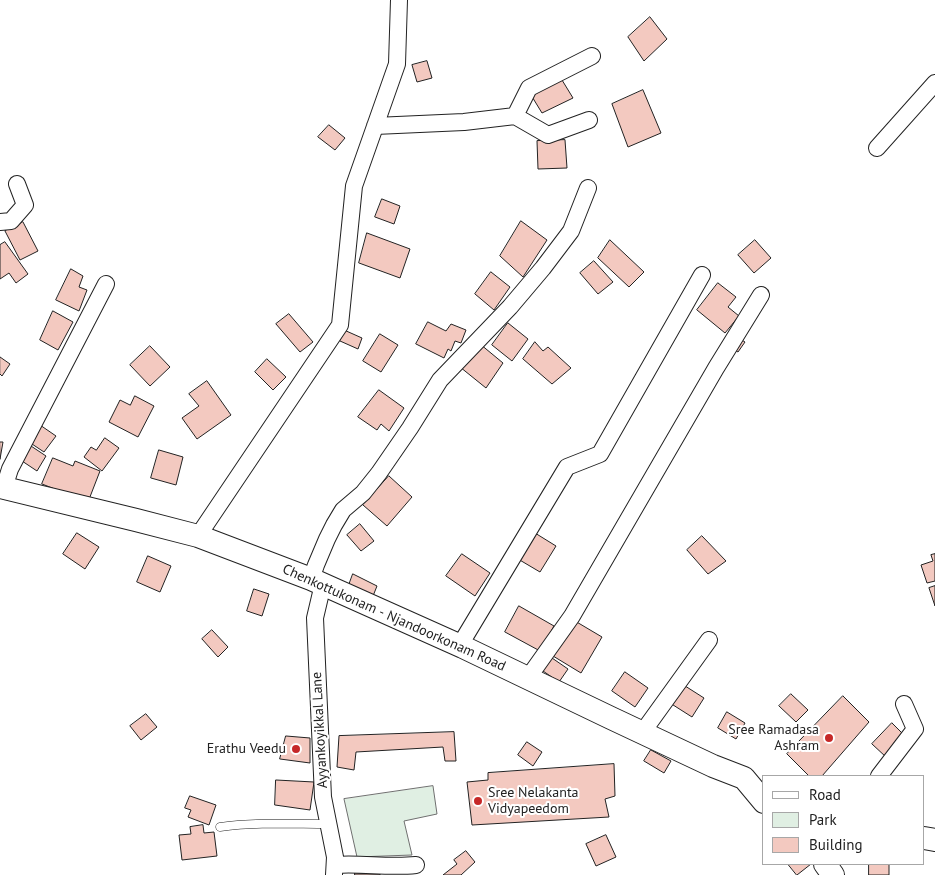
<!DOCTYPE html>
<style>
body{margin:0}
#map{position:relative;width:935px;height:875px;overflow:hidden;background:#fff;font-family:"PT Sans",sans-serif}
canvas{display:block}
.legend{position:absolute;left:762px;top:775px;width:162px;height:90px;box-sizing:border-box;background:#fff;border:1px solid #a7a7a7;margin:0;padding:6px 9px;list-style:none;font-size:15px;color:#222}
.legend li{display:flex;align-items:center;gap:10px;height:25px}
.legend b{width:25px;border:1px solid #a7a7a7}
</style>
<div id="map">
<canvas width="935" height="875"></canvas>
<ul class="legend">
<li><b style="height:6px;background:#fff"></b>Road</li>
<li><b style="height:14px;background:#e0efe3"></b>Park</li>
<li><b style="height:14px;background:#f3c9c0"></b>Building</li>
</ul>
</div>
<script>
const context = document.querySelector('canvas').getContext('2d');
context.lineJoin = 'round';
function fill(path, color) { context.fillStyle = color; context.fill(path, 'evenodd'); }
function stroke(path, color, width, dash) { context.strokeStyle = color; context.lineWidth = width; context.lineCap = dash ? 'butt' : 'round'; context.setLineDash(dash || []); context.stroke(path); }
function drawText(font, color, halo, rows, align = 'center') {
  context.font = font + ' "PT Sans",sans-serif'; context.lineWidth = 4; context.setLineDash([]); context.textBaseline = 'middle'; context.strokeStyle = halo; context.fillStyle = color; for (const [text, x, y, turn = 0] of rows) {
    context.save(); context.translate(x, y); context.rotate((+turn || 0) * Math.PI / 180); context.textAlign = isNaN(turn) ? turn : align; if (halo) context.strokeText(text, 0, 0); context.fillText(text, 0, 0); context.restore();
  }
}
const green = new Path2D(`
 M433,786l4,28 -33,7 8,34 -55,2 -13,-58z`);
fill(green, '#e0efe3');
stroke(green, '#6f6f6f', 1);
const building = new Path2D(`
 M650,17l17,22 -23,22 -16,-24z
 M427,61l5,17 -15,4 -5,-17z
 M562,80l11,18 -31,15 -11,-18z
 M643,90l18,43 -33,14 -16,-43z
 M329,125l16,13 -10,12 -17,-13z
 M565,140l2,28 -29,1 -1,-28z
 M382,199l18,7 -6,18 -19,-7z
 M521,221l26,19 -24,37 -23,-21z
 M23,222l15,29 -18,9 -15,-29z
 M367,233l43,16 -10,29 -41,-15z
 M610,240l34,32 -15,15 -31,-29z
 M755,240l16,18 -17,15 -16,-18z
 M5,242l23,32 -12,9 -7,-10 -9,6v-34z
 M594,261l19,21 -15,12 -18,-21z
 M71,269l12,7 -4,11 8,3 -8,21 -23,-11z
 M491,272l19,15 -16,23 -19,-16z
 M718,283l18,14 -8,10 11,9 -14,17 -28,-23z
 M53,311l20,11 -15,28 -18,-10z
 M289,314l24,28 -13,10 -24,-28z
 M428,322l18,9 5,-7 15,6 -5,13 -6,-2 -4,10 -3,-2 -4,9 -28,-14z
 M508,323l20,16 -16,22 -20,-16z
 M344,330l18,8 -4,11 -18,-8z
 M380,334l18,11 -17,27 -18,-11z
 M737,337l8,5 -7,10 -8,-5z
 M535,342l8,9 5,-4 23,21 -19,16 -29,-25z
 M480,344l23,19 -17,25 -26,-21z
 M150,346l20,21 -20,19 -20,-21z
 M0,357l10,7 -8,12 -2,-2z
 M267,359l19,18 -13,13 -18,-18z
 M207,381l24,34 -34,24 -15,-21 17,-12 -10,-12z
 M379,390l25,18 -15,23 -8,-7 -4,6 -19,-13z
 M135,396l19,10 -16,31 -29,-15 11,-22 10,5z
 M40,425l16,11 -12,16 -15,-10z
 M105,438l14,10 -17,23 -18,-14 7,-10 5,3z
 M0,442h3l-3,17z
 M28,444l18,12 -9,15 -18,-12z
 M159,450l24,7 -7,28 -25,-7z
 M53,458l20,8 2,-5 25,10 -12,31 -46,-18z
 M389,476l23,21 -25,29 -24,-21z
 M360,524l14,17 -13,10 -14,-16z
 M77,533l22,14 -14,22 -22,-15z
 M535,533l21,13 -16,26 -22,-13z
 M702,536l24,25 -18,13 -21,-24z
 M462,554l28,19 -15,23 -29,-20z
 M935,554v27l-8,2 -6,-18 12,-4 -2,-6z
 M148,556l23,10 -11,26 -23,-10z
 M353,574l24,12 -4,10 -24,-11z
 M935,586v20l-6,-18z
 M254,589l15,5 -7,22 -15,-5z
 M519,606l35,20 -14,25 -35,-19z
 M575,621l27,16 -21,36 -28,-17z
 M212,630l16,17 -10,10 -16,-18z
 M552,658l16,11 -9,13 -16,-11z
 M625,672l23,16 -13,19 -23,-16z
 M682,684l22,14 -12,19 -22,-14z
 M791,694l17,16 -12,12 -17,-16z
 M843,696l26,26 -47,54h-13l-22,-22z
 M727,712l18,11 -9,16 -18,-11z
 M146,714l11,13 -16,13 -11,-14z
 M892,723l14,14 -20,20 -14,-13z
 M454,732l2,29h-11l-2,-14 -87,5 -2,18 -17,-3 2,-31z
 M286,736l24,2v25l-30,-4z
 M527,742l15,10 -9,14 -15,-11z
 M651,750l20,11 -7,12 -20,-12z
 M614,764l1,32 -10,3 4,18 -137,8 -5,-43 21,-2v-7z
 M276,780l38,2 -4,28 -35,-5z
 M190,796l26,9 -7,20 -21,-8 3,-7 -6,-2z
 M203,825l1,8 10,-1 3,24 -35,4 -3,-25 12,-1 -1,-7z
 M606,835l10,22 -20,9 -10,-22z
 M466,851l9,11 -14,13h-18l14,-11 -3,-4z
 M788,864h23l-14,11z
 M869,864h20v11h-20z
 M355,873l25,1v1h-25z`);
fill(building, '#f3c9c0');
stroke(building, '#222', 1);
const service = new Path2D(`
 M220,827c37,-5 71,-3 108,-3`);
const minor = new Path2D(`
 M515,116l33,19 41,-15
 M375,126l89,-4 51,-6 14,-28 63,-32
 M877,148l58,-65
 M0,222l11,-1 14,-16 -8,-21
 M4,488l6,-19 96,-185
 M198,536l142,-211 14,-139 43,-122 2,-64
 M311,579l5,-14 11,-26 7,-14 9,-15 20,-17 16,-20 31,-45 30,-48 70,-73 33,-39 28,-37 17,-43
 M323,584l-8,34 8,179 12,60 -1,18
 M460,645l107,-178 33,-13 102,-179
 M528,678l44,-62 144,-248 45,-73
 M642,733l67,-93
 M879,776l36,-47 -11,-25
 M335,865c27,-2 54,3 81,0`);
const secondary = new Path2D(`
 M0,487l136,33 62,16 113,43 152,68 148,71 102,48 31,12 20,24
 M924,838l11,2
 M825,864l8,11`);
stroke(service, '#222', 9);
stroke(minor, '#222', 18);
stroke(secondary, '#222', 24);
stroke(service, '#fff', 8);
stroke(minor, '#fff', 16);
stroke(secondary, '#fff', 22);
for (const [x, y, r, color] of [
 [829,738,5,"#c62828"],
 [296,749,5,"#c62828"],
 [478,801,5,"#c62828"]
]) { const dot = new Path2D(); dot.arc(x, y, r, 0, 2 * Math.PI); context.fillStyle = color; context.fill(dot); stroke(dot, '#fff', 2); }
drawText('14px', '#222', '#fff', [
 ["Chenkottukonam - Njandoorkonam Road",394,618,24],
 ["Ayyankoyikkal Lane",320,730,-93]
]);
drawText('14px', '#222', '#fff', [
 ["Sree Ramadasa",819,730],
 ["Ashram",819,746],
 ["Erathu Veedu",286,749],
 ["Sree Nelakanta",488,793,"left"],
 ["Vidyapeedom",488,809,"left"]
], 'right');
</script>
